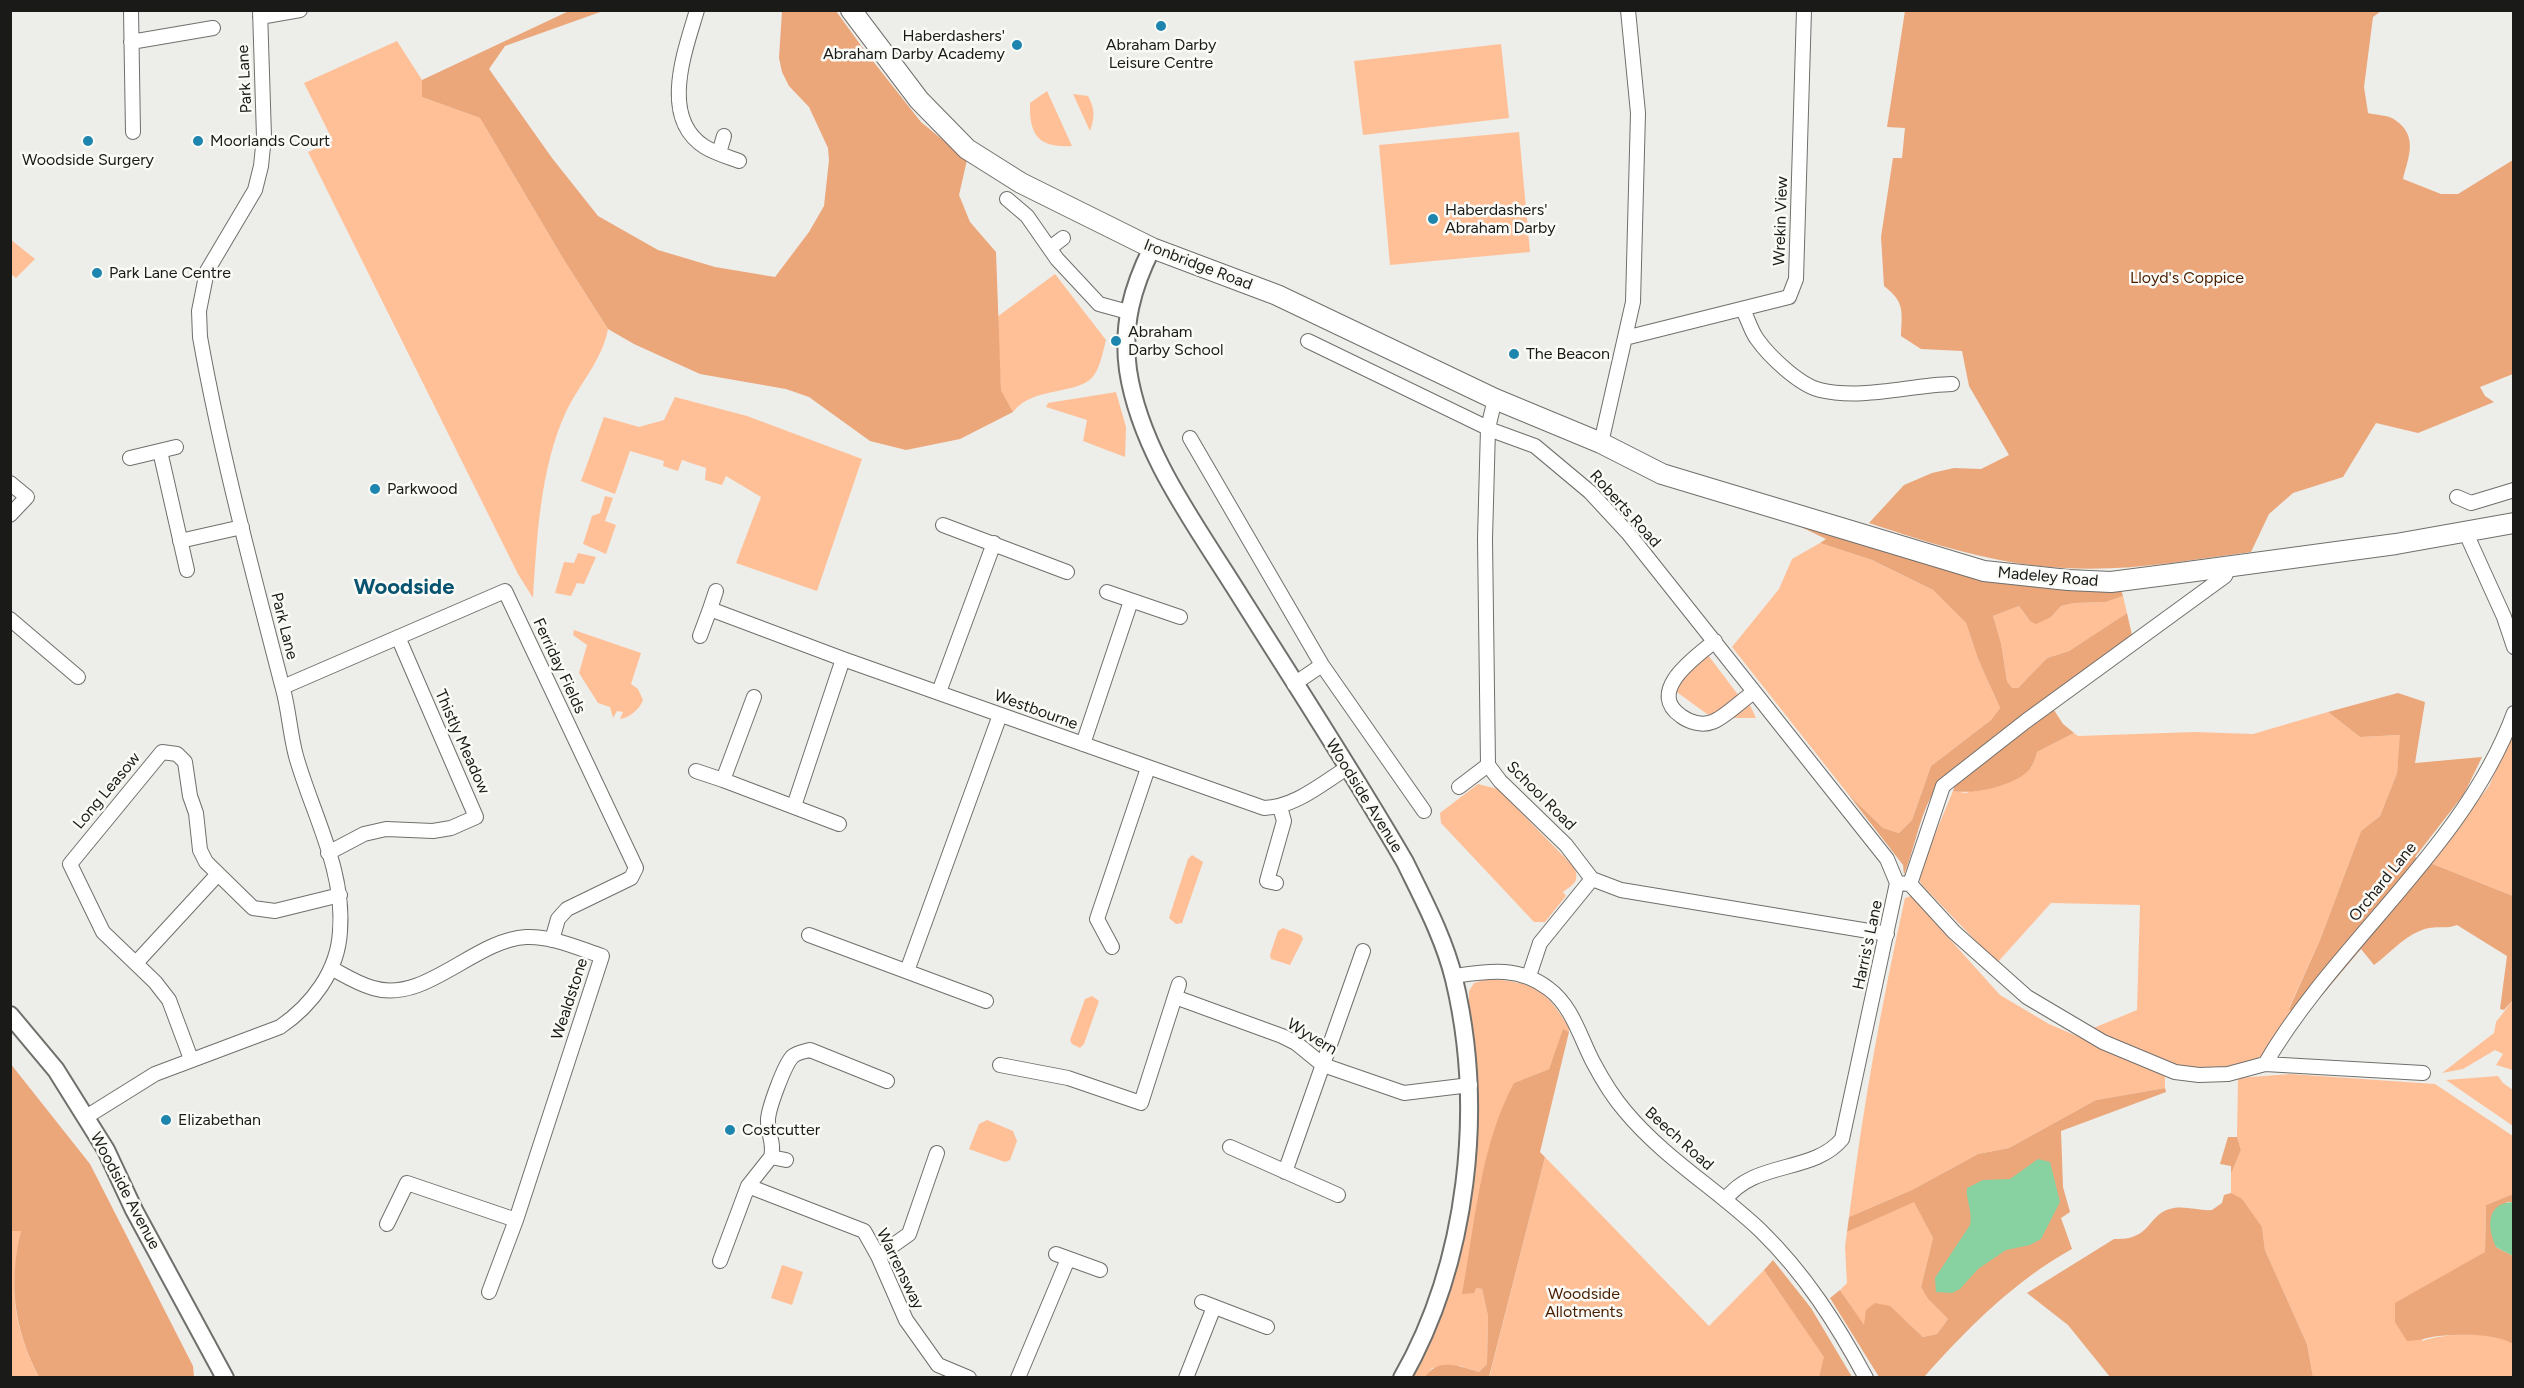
<!DOCTYPE html>
<style>
body{margin:0}
#map{position:relative;width:2524px;height:1388px;overflow:hidden;background:#edede9;font-family:Figtree,sans-serif}
canvas{display:block}
.frame{position:absolute;inset:0;border:12px solid #1a1a19;pointer-events:none}
</style>
<div id="map">
<canvas width="2524" height="1388"></canvas>
<div class="frame"></div>
</div>
<script>
const context = document.querySelector('canvas').getContext('2d');
context.lineJoin = 'round';
function fill(path, color) { context.fillStyle = color; context.fill(path, 'evenodd'); }
function stroke(path, color, width, dash) { context.strokeStyle = color; context.lineWidth = width; context.lineCap = dash ? 'butt' : 'round'; context.setLineDash(dash || []); context.stroke(path); }
function drawText(font, color, halo, rows, align = 'center') {
  context.font = font + ' Figtree,sans-serif'; context.lineWidth = 5; context.setLineDash([]); context.textBaseline = 'middle'; context.strokeStyle = halo; context.fillStyle = color; for (const [text, x, y, turn = 0] of rows) {
    context.save(); context.translate(x, y); context.rotate((+turn || 0) * Math.PI / 180); context.textAlign = isNaN(turn) ? turn : align; if (halo) context.strokeText(text, 0, 0); context.fillText(text, 0, 0); context.restore();
  }
}
fill(new Path2D(`
 M397,41l25,39v17l58,21 84,142 44,69c-6,32 -29,55 -43,85 -25,56 -28,123 -32,184l-15,-24 -210,-422 25,-11 -29,-58z
 M1501,44l8,74 -146,17 -9,-74z
 M1047,91l25,55c-33,2 -43,-10 -42,-43z
 M1073,94l15,2c7,13 7,21 2,35z
 M1519,132l11,120 -140,13 -11,-120z
 M10,239l25,20 -19,19 -5,-4z
 M1055,274l51,66c-3,11 -5,23 -10,32 -12,25 -62,12 -83,40l-12,-22 -4,-73z
 M1116,392l10,35 -1,30 -42,-16 4,-21 -41,-13 2,-4z
 M675,397l72,19 115,43 -45,132 -81,-28 25,-66 -35,-21 -4,9 -17,-5 1,-12 -24,-8 -4,11 -15,-5 1,-5 -34,-10 -15,43 -34,-13 23,-64 35,10 25,-7z
 M605,496l8,2 -8,23 11,4 -10,29 -23,-10 9,-28 8,-3z
 M1820,543l52,17 61,30 33,33 12,36 22,49 -9,12 -60,46 -19,54 -13,13 -16,-5 -35,-34 -116,-147 47,-58 13,-30z
 M578,553l18,4 -12,27 -7,-1 -6,13 -16,-3 9,-31 10,1z
 M2123,596l4,17 -58,38 -22,7 -29,30 -6,1 -5,-8 -6,-38 -8,-27 26,-10 11,15 21,-4 10,-11 13,-3 32,-1z
 M574,630l67,23 -10,31 7,5 5,11c-3,9 -14,18 -23,19l3,-7 -6,-1 -4,7 -3,-11 -12,-4 -19,-30 8,-28 -14,-10z
 M1708,655l31,41 -27,19 -5,-1 -33,-24 9,-16z
 M1750,705l6,13h-25z
 M2328,712l32,25 41,-2 -4,38 -17,43 -19,15 -41,109 -31,68 6,6c-9,12 -18,31 -31,40 -53,39 -122,-2 -173,-25l46,-19 3,-105 -89,-2 -54,60 -76,-79 -3,-9 35,-84 13,2 66,-26 5,-15 37,-19 4,3 117,-4 58,2z
 M2513,731v165l-83,-33 59,-77z
 M1478,784l20,5 76,78c6,14 0,17 -11,25l3,4 -21,26h-11l-93,-99 -1,-10z
 M1192,855l11,7 -21,61 -6,1 -7,-6 19,-59z
 M1911,896l89,99 49,29 116,50v14l-69,12 -87,48 -31,6 -66,36 -63,27c14,-110 32,-211 56,-319z
 M1283,928l18,7 2,4 -13,26 -19,-6 -1,-4 8,-24z
 M1488,979c46,3 58,10 81,49v4l-6,-2 -14,39 -35,14 -38,205 6,1 6,27 -1,48 -8,8 -19,-6 -28,2 -7,9 -13,1 39,-92 27,-158 -9,-106v-31l5,-8z
 M1092,996l7,5 -15,43 -4,4 -8,-4 -2,-4 15,-41z
 M2513,1000v70l-17,-5 7,-11 -8,-4 -32,19 -21,4 52,-40 2,-11z
 M2290,1074l145,10 78,52v58l-27,11 -1,47 -28,18 -35,71c25,-8 68,-11 91,3v33h-200l-6,-33 -42,-94 -3,-23 -31,-34v-19l10,-24 -4,-13 1,-59z
 M2498,1076l5,7 10,7v36l-67,-46z
 M987,1120l26,11 4,10 -7,19 -5,2 -36,-13 10,-25z
 M1545,1157l164,169 55,-56 61,87 -6,20 -330,1z
 M10,1183l15,30c-15,63 -17,105 14,164h-28z
 M1914,1201l19,37 -12,49 7,12 20,20 -11,15 -14,3 -18,-17 -38,-4 -3,10 -24,-36 7,-7 -2,-36 2,-15z
 M782,1265l21,7 -11,33 -21,-7z`), '#ffc098');
fill(new Path2D(`
 M569,11h34l-98,35 -16,23 63,89 46,58 60,34 57,17 60,10 34,-45 15,-26 5,-46 -1,-12 -19,-41 -20,-21 -7,-14 -3,-14 3,-47h54l29,40 56,71 46,38 -8,35 11,27 26,30 5,138 12,22 -53,27 -54,11 -36,-9 -61,-44 -23,-8 -86,-15 -66,-30 -26,-15 -44,-69 -84,-142 -58,-21v-17z
 M1905,11h476l-8,6 -9,70 4,26c7,2 21,2 27,7 24,16 13,38 8,59l38,15h17l55,-34v214l-33,13 5,9 9,6 -76,31 -42,-10 -33,54 -50,16 -24,21 -18,38c-62,8 -124,20 -187,16 -66,-3 -132,-24 -195,-45l35,-38 28,-12 22,-5 27,1 28,-14 -40,-69 -7,-35 -41,-2 -20,-13c1,-25 4,-34 -17,-50l-3,-49 12,-79h9l3,-30 -18,-1z
 M1813,526l31,11 276,50 3,9 -17,6 -32,1 -13,3 -10,11 -15,7 -6,-3 -11,-15 -26,10 8,27 6,38 5,7h6l29,-30 22,-7 58,-38 5,22 -186,140c-26,29 -28,65 -42,100l-1,-10 -55,-71 35,34 16,5 13,-13 19,-54 60,-46 9,-12 -22,-49 -12,-36 -33,-33 -61,-30 -52,-17 6,-4 -25,-12z
 M2398,693l27,9 -10,61 67,-6 -18,37 -49,63 98,39v104l-9,10 -4,-1 7,-53 -50,-31c-11,4 -18,1 -28,3 -23,5 -37,24 -55,37l-13,-16 -59,70 -13,-10 31,-69 41,-109 19,-15 17,-43 3,-38 -40,2 -32,-25z
 M2054,710l9,14 11,9 -37,19c-1,4 -3,10 -5,14 -12,19 -58,29 -79,25l3,-9z
 M1563,1029l6,3 -29,120 5,5 -56,220h-64c13,-20 34,-11 54,-5l8,-8 1,-48 -6,-27 -6,-1 -2,5 -12,1c13,-70 18,-148 52,-211l35,-14z
 M10,1063l80,101 103,202 1,11h-155c-25,-48 -31,-93 -18,-146h-10z
 M2165,1088l1,4 -105,39 2,56 7,25 -9,6 11,31c-58,32 -105,80 -148,128h-45l-49,-79 10,-8 24,35 2,-15 9,-7 15,3 33,31 14,-3 11,-15 -20,-20 -7,-12 12,-49 -19,-36 -67,30 2,-15 63,-27 66,-36 31,-6 87,-48z
 M2228,1137h9l4,13 -10,24v-8l-11,-2z
 M2231,1193l11,6 20,28 3,23 42,94 6,33h-203l-42,-52 -41,-32 87,-54c39,2 33,-27 60,-31 12,-2 26,3 38,2l10,-7 2,-8z
 M2513,1194v8h-6l-11,45 17,9v88c-19,-11 -51,-10 -74,-8 -11,1 -20,5 -32,5l-12,-19v-19l90,-51 1,-47z
 M1773,1260l38,48 41,69h-33l5,-20 -60,-87z`), '#eba67a');
fill(new Path2D(`
 M2038,1159l12,3 10,40 -19,37 -11,6 -24,5 -28,19 -18,20 -8,4 -16,-1 -1,-14 35,-53c3,-15 -5,-26 -3,-37l16,-8 27,-1z
 M2513,1202h1l-1,54 -17,-9c-9,-20 -10,-44 17,-45z`), '#88d2a1');
const minor = new Path2D(`
 M131,10l2,122
 M697,10c-12,41 -38,108 8,137 10,6 23,10 34,14
 M260,17l40,-7
 M131,42l82,-14
 M719,153l5,-17
 M1007,199l20,17 30,43 42,45 29,8
 M1050,248l13,-10
 M1743,310c5,9 8,21 14,29 12,17 42,46 63,51 42,10 90,-5 132,-6
 M1625,338l164,-41 7,-18 8,-269
 M1308,341l186,90 41,15 55,46 38,41 259,326 10,24
 M1495,399l-7,29 -3,111 3,226 12,16 66,64 26,34 29,11 266,44
 M1190,438l132,227 102,146
 M1601,443l32,-141 5,-189 -10,-103
 M160,451l27,119
 M130,458l46,-11
 M10,483l17,14 -17,18
 M2457,497l14,6 43,-13
 M943,525l124,47
 M2465,531l39,86 10,30
 M180,541l62,-14
 M1107,592l73,25
 M710,609l6,-18
 M10,619l68,58
 M700,636l10,-27 133,50 421,149c31,-1 57,-24 83,-40
 M1715,641c-18,15 -70,50 -34,75 8,6 21,10 31,6 11,-3 31,-23 42,-30
 M1294,684l28,-19
 M283,687l222,-96 131,277 -5,10 -64,31 -9,10 -6,21
 M939,692l55,-149
 M1083,744l48,-143
 M696,771l27,9 31,-83
 M723,780l116,44
 M1459,787l29,-22
 M794,806l49,-147
 M328,853l36,-19 22,-5 47,2 18,-3 25,-11 -78,-180
 M1276,883l-9,-2 17,-60 -4,-14
 M1910,884l44,48 73,65 76,45 72,30 24,3 29,-1 37,-10 158,9
 M809,935l177,66
 M1112,947l-15,-28 51,-151
 M136,963l82,-89
 M331,968c13,7 27,16 42,20 52,16 101,-48 153,-51 26,-1 52,11 76,19l-86,264 -27,72
 M907,971l93,-256
 M1454,976c35,-5 65,-10 95,13 23,17 31,48 44,73 9,17 19,34 32,49 39,47 92,78 136,120 44,43 76,93 105,147
 M1529,976l11,-33 52,-64
 M1175,997l107,39 14,7 27,22 81,28 66,-8
 M191,1059l-22,-59 -14,-18 -52,-50 -33,-68 92,-112 15,2 8,8 5,34 6,17 4,37 6,12 47,46 22,3 65,-16
 M2265,1064c71,-122 200,-217 249,-351
 M1000,1065l68,13 73,25 38,-119
 M86,1117l69,-43 125,-47c32,-22 58,-56 60,-96 5,-61 -28,-118 -44,-175 -6,-22 -7,-45 -13,-67 -30,-116 -62,-234 -83,-352l-1,-26 8,-40 48,-81 6,-24 3,-29 -4,-127
 M1230,1147l108,48
 M771,1157c4,-14 -4,-24 -3,-38 1,-12 16,-53 24,-62 5,-5 11,-5 18,-7l77,31
 M1285,1172l78,-221
 M748,1186l116,45 14,25 28,64 32,45 31,13
 M1725,1200c29,-40 88,-26 117,-61l55,-256 13,1 33,-98 83,-65 199,-145 5,-11
 M387,1224l20,-41 109,37
 M1056,1254l44,16
 M878,1256l31,-22 28,-81
 M720,1261l28,-75 23,-29 15,3
 M1202,1302l65,25
 M1018,1378l50,-119
 M1186,1378l28,-71`);
const tertiary = new Path2D(`
 M1152,248c-20,40 -30,77 -24,122 12,80 65,151 107,218 57,91 116,181 170,274 18,37 39,76 49,117 31,129 14,283 -52,399
 M10,1015l46,55 50,80 28,60 91,168`);
const secondary = new Path2D(`
 M851,10l68,90 48,49 54,34 131,65 125,47 218,104 106,44 61,31 322,97 84,9 43,2 62,-8 223,-30 118,-21`);
stroke(minor, '#706f6c', 16);
stroke(tertiary, '#706f6c', 20);
stroke(secondary, '#706f6c', 22);
stroke(minor, '#fff', 14);
stroke(tertiary, '#fff', 16);
stroke(secondary, '#fff', 20);
for (const [x, y, r, color] of [
 [1161,26,6,"#1d85ae"],
 [1017,45,6,"#1d85ae"],
 [88,141,6,"#1d85ae"],
 [198,141,6,"#1d85ae"],
 [1433,219,6,"#1d85ae"],
 [97,273,6,"#1d85ae"],
 [1116,341,6,"#1d85ae"],
 [1514,354,6,"#1d85ae"],
 [375,489,6,"#1d85ae"],
 [166,1120,6,"#1d85ae"],
 [730,1130,6,"#1d85ae"]
]) { const dot = new Path2D(); dot.arc(x, y, r, 0, 2 * Math.PI); context.fillStyle = color; context.fill(dot); stroke(dot, '#fafaf6', 2); }
drawText('16px', '#1a1a19', '#fafaf6', [
 ["Haberdashers'",1005,36,"right"],
 ["Abraham Darby Academy",1005,54,"right"],
 ["Abraham Darby",1161,45,"center"],
 ["Leisure Centre",1161,63,"center"],
 ["Moorlands Court",210,141],
 ["Woodside Surgery",88,160,"center"],
 ["Haberdashers'",1445,210],
 ["Abraham Darby",1445,228],
 ["Park Lane Centre",109,273],
 ["Abraham",1128,332],
 ["Darby School",1128,350],
 ["The Beacon",1526,354],
 ["Parkwood",387,489],
 ["Elizabethan",178,1120],
 ["Costcutter",742,1130]
], 'left');
drawText('16px', '#1a1a19', '#fafaf6', [
 ["Park Lane",245,79,-93],
 ["Wrekin View",1781,221,-88],
 ["Ironbridge Road",1198,265,21],
 ["Roberts Road",1625,509,48],
 ["Madeley Road",2048,577,5],
 ["Park Lane",284,626,76],
 ["Ferriday Fields",559,666,65],
 ["Westbourne",1036,710,20],
 ["Thistly Meadow",462,742,66],
 ["Long Leasow",107,791,-50],
 ["Woodside Avenue",1364,796,58],
 ["School Road",1541,796,45],
 ["Orchard Lane",2383,882,-51],
 ["Harris's Lane",1868,945,-78],
 ["Wealdstone",570,999,-72],
 ["Wyvern",1312,1037,31],
 ["Beech Road",1679,1139,42],
 ["Woodside Avenue",125,1191,62],
 ["Warrensway",900,1269,64]
]);
drawText('16px', '#491e00', '#fafaf6', [
 ["Lloyd's Coppice",2187,278],
 ["Woodside",1584,1294],
 ["Allotments",1584,1312]
]);
drawText('bold 22px', '#08536f', '#fafaf6', [
 ["Woodside",404,588]
]);
</script>
